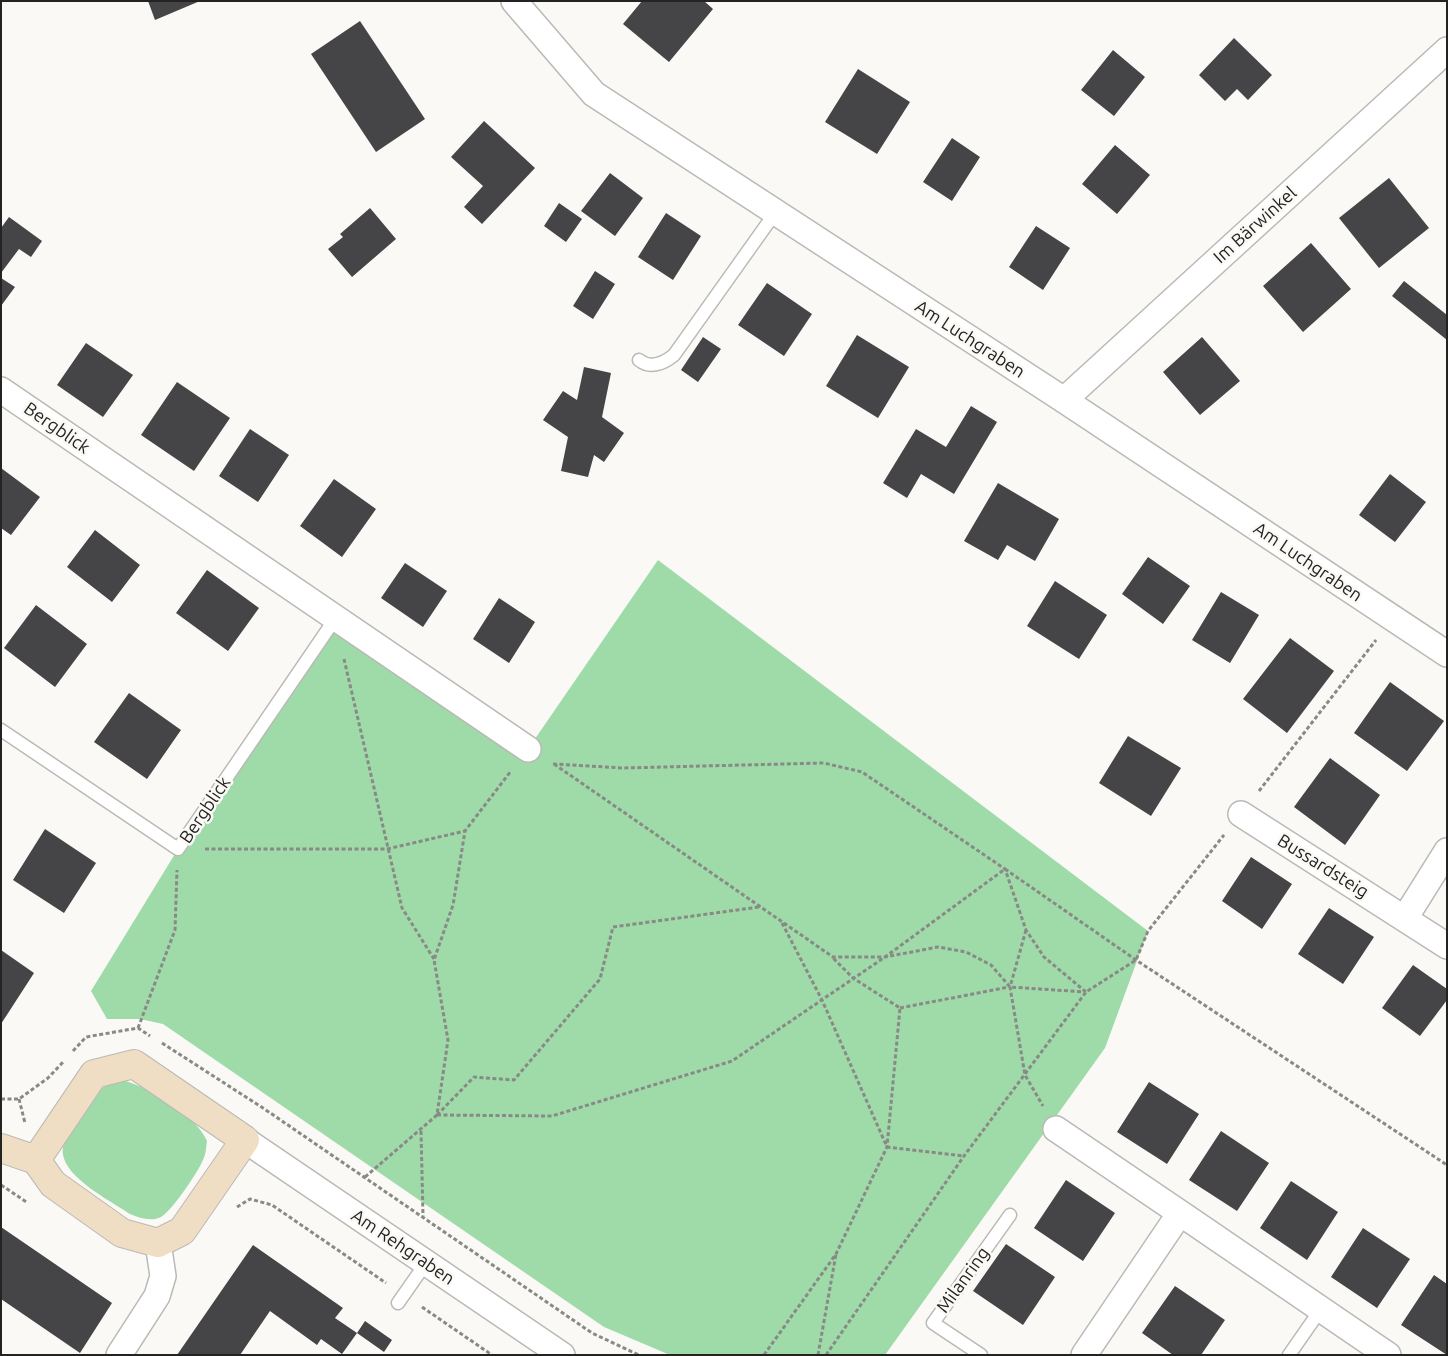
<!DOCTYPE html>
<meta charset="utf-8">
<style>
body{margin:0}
#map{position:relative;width:1448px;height:1356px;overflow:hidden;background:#faf9f5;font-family:Ubuntu,sans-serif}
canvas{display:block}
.frame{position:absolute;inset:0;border:2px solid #232322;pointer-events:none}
</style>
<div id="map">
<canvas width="1448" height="1356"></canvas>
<div class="frame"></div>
</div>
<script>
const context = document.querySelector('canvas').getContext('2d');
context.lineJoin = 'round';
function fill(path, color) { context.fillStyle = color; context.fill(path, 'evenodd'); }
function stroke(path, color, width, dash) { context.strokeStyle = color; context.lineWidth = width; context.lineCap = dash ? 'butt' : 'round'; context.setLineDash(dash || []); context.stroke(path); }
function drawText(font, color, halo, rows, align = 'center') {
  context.font = font + ' Ubuntu,sans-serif'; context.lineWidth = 5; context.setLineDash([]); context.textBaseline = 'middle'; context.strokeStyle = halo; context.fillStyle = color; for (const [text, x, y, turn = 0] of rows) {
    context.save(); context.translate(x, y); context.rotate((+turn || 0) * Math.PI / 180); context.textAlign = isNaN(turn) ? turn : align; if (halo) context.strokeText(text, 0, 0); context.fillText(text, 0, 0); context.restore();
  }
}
fill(new Path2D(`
 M658,560l490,371 -43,117 -220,307h-215l-66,-28 -441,-303 -23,-5h-33l-16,-28 87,-142 157,-230 193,130z
 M122,1080c27,7 74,35 85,61 -1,7 -1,13 -4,19 -5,12 -31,51 -42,57 -10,5 -21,1 -31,-3 -20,-14 -72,-39 -67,-67 2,-14 15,-26 22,-37 11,-15 17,-27 37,-30z`), '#9edba9');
fill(new Path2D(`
 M148,1h52l-45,19z
 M642,1h62l9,8 -44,53 -46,-38z
 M360,21l65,98 -49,33 -65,-98z
 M1234,38l38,37 -24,25 -11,-11 -12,12 -26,-26z
 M1113,50l32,27 -31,39 -33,-26z
 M858,69l52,33 -33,52 -52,-32z
 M484,121l51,47 -53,56 -18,-17 19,-21 -32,-29z
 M952,138l28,19 -28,44 -29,-19z
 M1115,145l35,30 -33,39 -35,-30z
 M610,173l33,25 -28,38 -34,-25z
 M1389,178l40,50 -50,40 -40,-50z
 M559,203l23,16 -16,23 -22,-16z
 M370,208l26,31 -44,38 -24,-28 15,-12 -3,-3z
 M666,213l35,23 -28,44 -35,-23z
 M9,217l33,24 -11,16 -12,-8 -18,24v-45z
 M1036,226l34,22 -27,42 -34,-23z
 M1311,243l40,46 -48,43 -40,-46z
 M595,271l20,13 -22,35 -20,-13z
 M1,278l14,9 -14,19z
 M1404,281l43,34v25l-55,-44z
 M767,283l45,31 -28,42 -46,-31z
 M857,335l52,32 -31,51 -52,-32z
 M703,337l18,12 -23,33 -17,-12z
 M1202,337l38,44 -40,34 -37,-43z
 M86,343l47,32 -30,42 -46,-32z
 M584,367l27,6 -9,44 22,16 -20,29 -10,-7 -6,22 -27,-6 7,-34 -25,-17 20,-29 14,9z
 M177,382l53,36 -36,53 -53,-36z
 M971,406l26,16 -43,72 -33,-20 -14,24 -24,-15 33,-54 30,18z
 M250,429l39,26 -31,47 -39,-26z
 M1,468l39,29 -29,38 -10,-7z
 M1390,474l36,28 -31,40 -36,-27z
 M334,479l42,30 -34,48 -42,-31z
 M998,483l61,36 -24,42 -28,-16 -9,15 -34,-19z
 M95,530l45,35 -28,37 -45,-35z
 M1148,557l42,29 -27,38 -41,-30z
 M405,563l42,28 -24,36 -42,-29z
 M207,570l52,38 -31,43 -52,-38z
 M1055,581l52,34 -28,44 -52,-33z
 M1221,592l38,23 -29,48 -38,-23z
 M499,598l36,24 -26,41 -36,-24z
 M36,605l51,39 -32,43 -51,-39z
 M1290,638l44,33 -47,62 -44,-34z
 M1390,682l54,39 -37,50 -53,-38z
 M129,693l52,37 -34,49 -53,-37z
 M1128,736l53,32 -30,48 -52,-33z
 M1330,758l50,37 -35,50 -51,-38z
 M45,829l51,34 -32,50 -51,-33z
 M1251,857l41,27 -30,45 -40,-28z
 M1329,908l45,29 -31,47 -45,-30z
 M1,950l33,23 -33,51z
 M1413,965l34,24v11l-27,36 -38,-28z
 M1149,1082l50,32 -32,50 -50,-32z
 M1221,1131l48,32 -32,48 -48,-31z
 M1066,1180l49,33 -32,48 -49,-33z
 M1291,1181l47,31 -31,48 -47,-32z
 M1,1227l111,76 -32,50 -79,-54z
 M1363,1228l47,31 -33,49 -46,-31z
 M1006,1244l49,33 -32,48 -50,-34z
 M253,1245l90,63 -8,10 22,15 -15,21 -21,-15 -4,6 -47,-34 -30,44h-63z
 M1434,1275l13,9v71l-46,-30z
 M1175,1286l50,34 -24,35h-28l-31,-22z
 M365,1321l27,19 -8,12 -27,-19z`), '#454548');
const lane = new Path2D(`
 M639,360c11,9 24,4 35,-5l101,-142
 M1,730l177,119 157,-230
 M398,1303l28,-40
 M981,1355l-48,-32 77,-108
 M1289,1355l32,-46`);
const street = new Path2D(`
 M514,1l80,93 470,306 383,254
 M1,390l527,359
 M1064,400l383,-350
 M1241,814l206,132
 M1405,918l42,-67
 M1056,1129l124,84
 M245,1140l317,215
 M119,1355l38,-59 6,-20 -5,-33
 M1084,1355l96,-142 208,142`);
const secondary = new Path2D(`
 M1,1148l35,12 17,24 69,49 36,10 24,-12 63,-91 -111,-76 -40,10 -58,86`);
stroke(lane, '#bab9b5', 15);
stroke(street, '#bab9b5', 28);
stroke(secondary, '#bab9b5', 30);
stroke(new Path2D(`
 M344,659l58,249 32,51
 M553,764l70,4 201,-5 38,9 143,97 21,61 18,27 42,35
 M554,764l279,193h52l53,-10 28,5 25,13 19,22 75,5
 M1259,791l117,-151
 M205,849h182l78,-18
 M782,923l40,77 65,147 77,9
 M1026,930l-16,57 15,88 18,31
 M900,1008l109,-21
 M138,1028l37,-98 2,-60
 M162,1043l101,65 329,225 47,22
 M73,1051l13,-14 52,-9 12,8
 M1,1099h18l29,-21 16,-17
 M19,1099l6,24
 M437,1115l115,1 180,-55 153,-104 120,-88 131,91 311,205
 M437,1115l37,-38 40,3 86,-101 13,-52 146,-20
 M421,1131l2,85
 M365,1177l72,-62 11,-75 -14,-80 19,-55 12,-74 46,-60
 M1,1185l27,18
 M237,1207l13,-8 22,6 114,78
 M422,1307l70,48
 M764,1355l72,-101 51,-107 13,-139 -47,-30 -20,-20
 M818,1355l18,-101
 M826,1355l138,-199 122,-164 50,-32 12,-29 76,-96`), '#898986', 3, [4, 2.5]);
stroke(lane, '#fff', 12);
stroke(street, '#fff', 25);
stroke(secondary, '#f0dec4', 28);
drawText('18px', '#232322', '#faf9f5', [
 ["Im Bärwinkel",1255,225,-42],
 ["Am Luchgraben",970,339,33],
 ["Bergblick",57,428,35],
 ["Am Luchgraben",1308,562,34],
 ["Bergblick",205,810,-56],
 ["Bussardsteig",1323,866,32],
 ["Am Rehgraben",403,1247,34],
 ["Milanring",963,1280,-54]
]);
</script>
